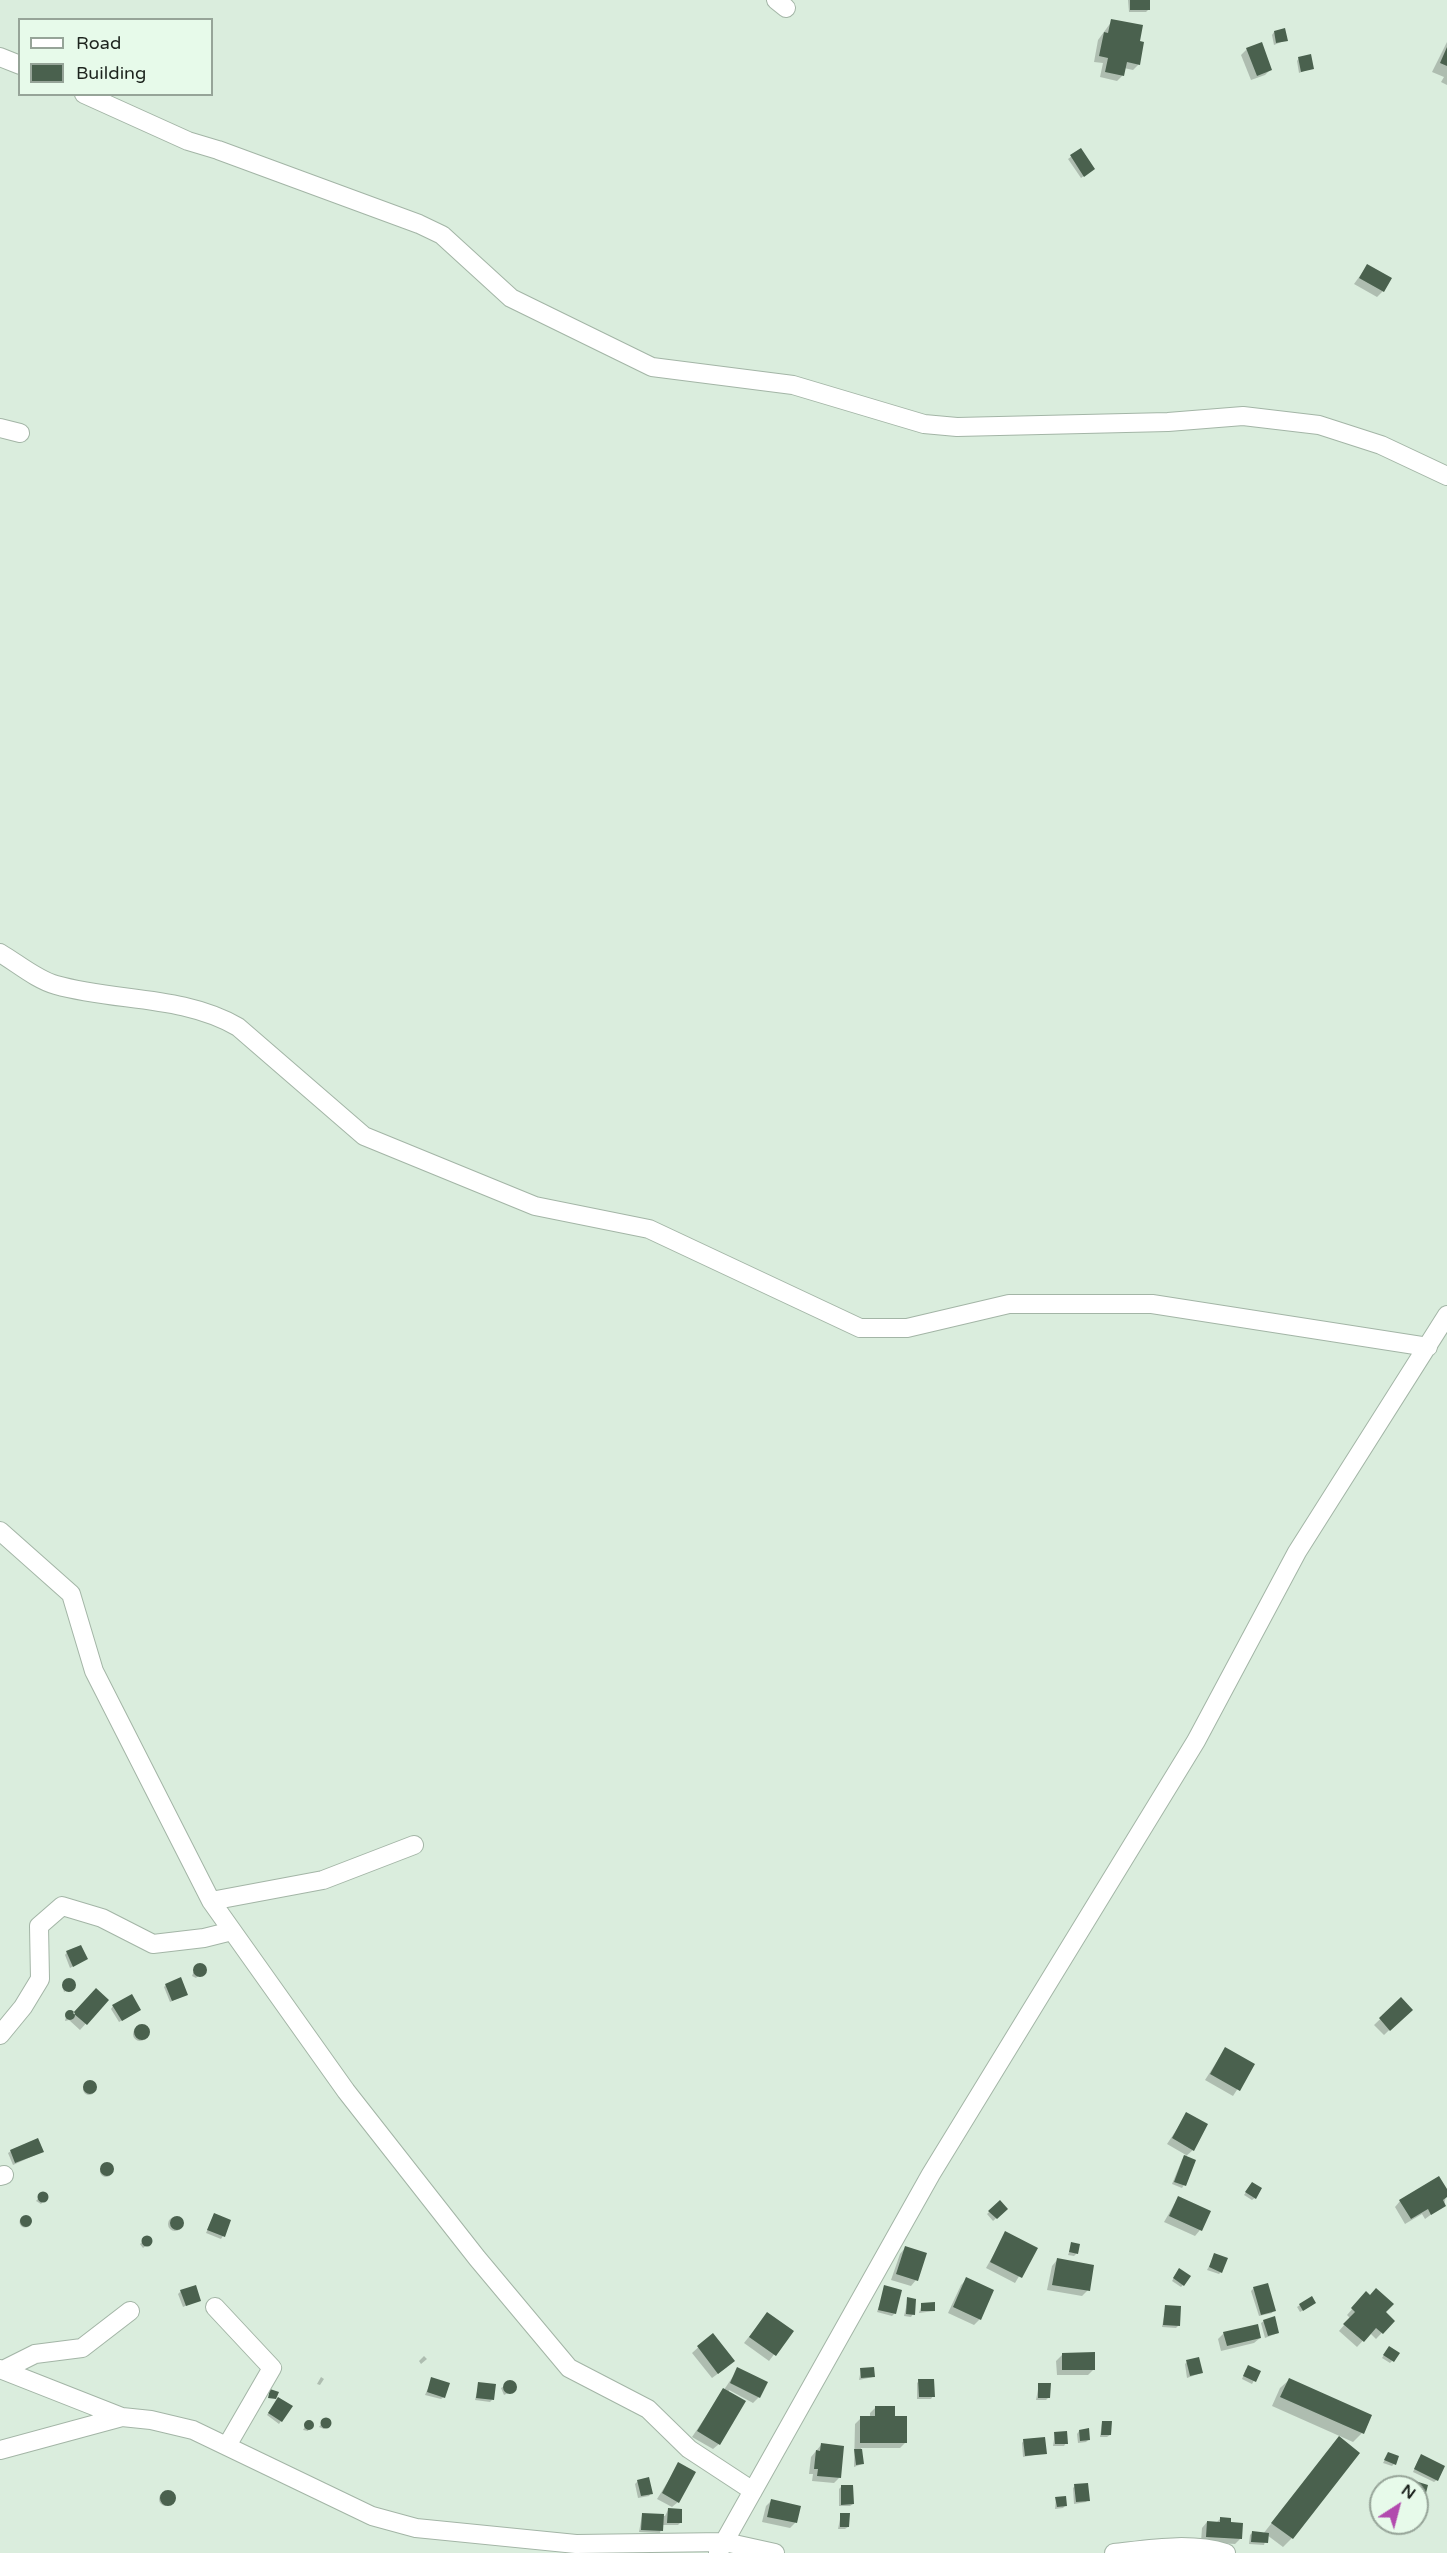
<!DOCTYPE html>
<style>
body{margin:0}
#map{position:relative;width:1447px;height:2553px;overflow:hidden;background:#daeddd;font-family:"Varela Round",sans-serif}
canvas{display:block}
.legend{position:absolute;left:18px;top:18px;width:195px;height:78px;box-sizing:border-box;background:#e7faea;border:2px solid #96a498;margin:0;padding:8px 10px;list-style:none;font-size:18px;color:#1d241e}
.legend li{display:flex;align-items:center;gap:12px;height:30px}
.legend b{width:30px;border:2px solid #96a498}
.north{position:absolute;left:1369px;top:2475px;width:60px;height:60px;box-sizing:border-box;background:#e7faea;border:2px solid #96a498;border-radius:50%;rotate:36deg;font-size:16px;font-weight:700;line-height:24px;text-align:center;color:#1d241e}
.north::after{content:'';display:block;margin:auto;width:21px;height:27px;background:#b24aae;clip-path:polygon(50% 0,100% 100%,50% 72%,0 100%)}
</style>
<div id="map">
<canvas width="1447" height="2553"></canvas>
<ul class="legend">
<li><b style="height:8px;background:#fff"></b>Road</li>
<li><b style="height:16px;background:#4a614e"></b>Building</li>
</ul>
<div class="north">N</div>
</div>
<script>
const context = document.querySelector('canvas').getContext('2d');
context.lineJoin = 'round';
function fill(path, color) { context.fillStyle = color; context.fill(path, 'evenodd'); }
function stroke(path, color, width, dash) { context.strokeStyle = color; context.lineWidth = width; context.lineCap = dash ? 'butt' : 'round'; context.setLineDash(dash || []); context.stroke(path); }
fill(new Path2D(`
 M1128,0h21v9l-3,3h-17z
 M1112,21l26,21 1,22 -6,6 -9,-2 -1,7 -6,6 -17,-4 3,-14 -9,-1 4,-22z
 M1274,32l12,8 -12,5 -2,-10z
 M1447,42v43l-6,-3 3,-5 -12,-5z
 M1247,49l24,20 -6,6 -14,5 -10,-25z
 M1299,58l13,10 -13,5 -2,-12z
 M1080,150l11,21 -10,7 -13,-19z
 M1367,266l16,25 -6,6 -23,-13z
 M67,1952l19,7 -16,9 -5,-13z
 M196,1966l9,3 -9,9 -4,-2z
 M71,1980l3,7 -10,5 -2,-7z
 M166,1985l20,10 -16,7 -6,-15z
 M96,1990l11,10 -27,30 -11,-10 -4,1 2,-8 4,-1 2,4z
 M1401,1999l9,11 -26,25 -10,-10z
 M113,2006l24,6 -18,10 -8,-13z
 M133 2034a7 7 0 1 1 14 0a7 7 0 1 1-14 0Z
 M1225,2049l28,16 -20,31 -28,-16z
 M83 2089a6 6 0 1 1 12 0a6 6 0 1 1-12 0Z
 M1187,2114l6,36 -8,7 -1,28 -2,3 -10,-4 10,-24 4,-5 -19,-11z
 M11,2151l31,1 -29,13 -5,-12z
 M100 2171a6 6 0 1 1 12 0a6 6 0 1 1-12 0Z
 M1250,2186l5,12 -3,2 -8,-5z
 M1447,2192l-3,13 -19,14 -3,-5 -17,10 -10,-17 5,-6z
 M43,2193l4,4 -6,7 -5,-3z
 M1178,2198l22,32 -5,6 -31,-14z
 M1000,2202l6,7 -13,12 -6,-7z
 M214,2214l9,22 -2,3 -15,-6z
 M19.5 2222a5.5 5.5 0 1 1 11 0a5.5 5.5 0 1 1-11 0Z
 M168 2224a7 7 0 1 1 14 0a7 7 0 1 1-14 0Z
 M1006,2233l30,15 -21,35 -29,-15z
 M148,2237l3,5 -8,6 -3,-4z
 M1072,2244l5,9 -3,3 -6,-1z
 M905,2248l11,32 -5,6 -20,-6 9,-26z
 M1215,2255l6,17 -2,2 -12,-4z
 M1057,2260l31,30 -6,6 -35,-6 5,-24z
 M1177,2272l6,13 -2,2 -9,-6z
 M967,2279l13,40 -6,6 -26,-12 13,-28z
 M885,2287l10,26 -3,3 -15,-4z
 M1254,2288l20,22 -2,3 -13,3 -8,-25z
 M181,2291l18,9 -16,7 -5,-13z
 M908,2299l5,15 -2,3 -7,-1z
 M1361,2299l32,22 -17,18 -6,-6 -13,14 -18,-16 11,-13 -3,-3z
 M922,2304l12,7 -15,2z
 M1300,2305h12l-12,7 -3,-5z
 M1166,2306l12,20 -2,2 -14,-1z
 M767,2314l25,17 -23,30 -25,-18z
 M1264,2321l14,12 -13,5 -4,-15z
 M1224,2333l36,5 -6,5 -33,8 -3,-12z
 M712,2335l15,32 -15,11 -20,-25z
 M1387,2350l5,11 -2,2 -8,-5z
 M1062,2355l32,14 -6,6h-31l-1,-14z
 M424,2356l3,3 -6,5 -2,-3z
 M1187,2362l14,11 -14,5 -2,-14z
 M738,2369l21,28 -6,6 -24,-13 -10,54 -6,5 -21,-12z
 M861,2369l12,8 -14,3z
 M1246,2369l13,3 -7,12 -10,-5z
 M321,2377l3,2 -4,6 -3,-1z
 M432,2379l12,18 -3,2 -16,-4z
 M1289,2380l73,53 -9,9 -81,-36 8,-18z
 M919,2381l14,15 -2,3h-14v-16z
 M512,2382l2,8 -10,5 -3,-7z
 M479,2384l13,16 -2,2 -15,-2z
 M1039,2384l10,13 -3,3h-10z
 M276,2401l5,20 -2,3 -12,-9z
 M876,2407l17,11 13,24 -6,6h-39l1,16 -8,3 1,-43 6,-6h9v-5z
 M325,2419l4,2 -5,8 -5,-2z
 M307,2423h4l-3,8 -5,-1z
 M1102,2423l8,12 -3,2h-7z
 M1079,2431l10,8 -3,3 -8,1 -1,-9z
 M1055,2433l11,10 -2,3h-11z
 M1339,2438l19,15 -66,85 -9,9 -16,-12 -3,10 -15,-1 1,-9 2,-2 11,1z
 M1024,2440l21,13 -22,4 -1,-14z
 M821,2445l18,33 -5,5 -22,-2 1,-7h-4l2,-17z
 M1388,2454l6,10 -2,2 -9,-3z
 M1419,2458l18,22 -3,2 -21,-10z
 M679,2464l-1,38 -6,5 -15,-8z
 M638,2481l13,12 -2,3 -11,2 -3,-14z
 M1075,2486l13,14 -2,2 -12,2 -1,-16z
 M841,2487l12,17 -3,2h-11v-17z
 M159 2499a7 7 0 1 1 14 0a7 7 0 1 1-14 0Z
 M1056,2498l9,8 -2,2 -8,1z
 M772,2500l27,7 -4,16 -5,5 -28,-6 4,-16z
 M668,2510l12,13 -2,2h-16l-2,8 -21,-1 3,-17 23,1z
 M841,2514l7,13 -3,2h-7z
 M1220,2519l9,5 12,14 -6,6 -34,-2 1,-14 5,-6 9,1z`), '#0003');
fill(new Path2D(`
 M1130,0h20v10h-20z
 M1111,19l32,6 -3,16 4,1 -4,23 -13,-3 -3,14 -19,-4 3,-14 -9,-2 5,-24 4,1z
 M1285,28l3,13 -12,2 -2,-12z
 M1262,42l10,28 -15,6 -11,-28z
 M1447,47v19l-7,-3z
 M1311,54l3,15 -13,3 -3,-15z
 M1081,148l14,21 -11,8 -14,-22z
 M1367,264l25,14 -8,14 -25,-14z
 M81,1945l7,14 -15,8 -7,-16z
 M193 1970a7 7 0 1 1 14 0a7 7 0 1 1-14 0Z
 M181,1977l7,18 -16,6 -7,-17z
 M62 1985a7 7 0 1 1 14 0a7 7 0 1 1-14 0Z
 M96,1988l13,12 -22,25 -14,-12z
 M132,1994l9,16 -19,11 -10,-16z
 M1401,1997l12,13 -23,21 -11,-13z
 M65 2015a5 5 0 1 1 10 0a5 5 0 1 1-10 0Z
 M134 2032a8 8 0 1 1 16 0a8 8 0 1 1-16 0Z
 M1225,2047l30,17 -15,27 -30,-17z
 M83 2087a7 7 0 1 1 14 0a7 7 0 1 1-14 0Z
 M1186,2112l22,12 -14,27 -22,-13z
 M38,2138l6,14 -29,11 -5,-13z
 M1184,2155l12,5 -10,26 -12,-4z
 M100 2169a7 7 0 1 1 14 0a7 7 0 1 1-14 0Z
 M1439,2176l8,13v8l-4,3 3,6 -15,9 -3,-6 -17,10 -12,-19z
 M1252,2182l10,6 -6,11 -11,-7z
 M37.5 2197a5.5 5.5 0 1 1 11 0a5.5 5.5 0 1 1-11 0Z
 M1178,2196l33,15 -9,20 -33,-15z
 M1000,2200l8,9 -11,10 -9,-8z
 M214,2213l17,7 -6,17 -18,-7z
 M20 2221a6 6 0 1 1 12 0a6 6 0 1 1-12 0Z
 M170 2223a7 7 0 1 1 14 0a7 7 0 1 1-14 0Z
 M1005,2231l33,17 -16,30 -32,-16z
 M141.5 2241a5.5 5.5 0 1 1 11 0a5.5 5.5 0 1 1-11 0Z
 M1071,2242l9,2 -2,10 -9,-2z
 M905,2246l22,7 -9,28 -22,-7z
 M1214,2253l14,5 -6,15 -13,-6z
 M1057,2258l37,7 -4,26 -38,-6z
 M1179,2268l12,8 -7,10 -11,-8z
 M966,2277l28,13 -13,30 -28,-13z
 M1268,2283l8,28 -15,4 -8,-28z
 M196,2285l5,16 -15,5 -6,-16z
 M884,2285l18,5 -6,24 -18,-4z
 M1376,2288l18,16 -8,8 9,9 -12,13 -7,-6 -12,14 -21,-18 12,-12 -4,-4 15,-17 4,4z
 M1312,2296l4,7 -13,8 -4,-7z
 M907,2297l9,2 -1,16 -9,-1z
 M935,2302v9h-14v-8z
 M1165,2305l16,1 -1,20 -17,-1z
 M767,2312l27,19 -18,25 -27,-19z
 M1275,2316l4,17 -11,3 -5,-16z
 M1258,2324l3,14 -34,8 -4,-14z
 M713,2333l22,28 -17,13 -21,-28z
 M1389,2346l11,7 -6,9 -11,-7z
 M1095,2352v18h-33v-17z
 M1199,2357l4,16 -13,3 -4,-16z
 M1248,2365l13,6 -5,11 -13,-6z
 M737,2367l31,15 -8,16 -30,-15z
 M874,2367l1,10 -14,1 -1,-10z
 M431,2377l19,6 -5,15 -18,-6z
 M1289,2378l83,37 -8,19 -84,-37z
 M918,2379h16l1,18h-16z
 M503 2387a7 7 0 1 1 14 0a7 7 0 1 1-14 0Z
 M478,2382l18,2 -2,16 -18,-2z
 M1038,2383h13l-1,15h-12z
 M723,2388l23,13 -26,44 -23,-14z
 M270,2389l9,3 -3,7 -8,-1z
 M278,2397l15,9 -11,16 -14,-9z
 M875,2406h20v10h12v27h-47v-27h15z
 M320.5 2423a5.5 5.5 0 1 1 11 0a5.5 5.5 0 1 1-11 0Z
 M304 2425a5 5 0 1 1 10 0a5 5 0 1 1-10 0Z
 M1102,2421h10l-1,14h-10z
 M1089,2428l1,12 -10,1 -1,-11z
 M1067,2431l1,13h-13l-1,-12z
 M1339,2436l21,17 -67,86 -22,-16z
 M1045,2437l2,17 -22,2 -2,-17z
 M821,2443l23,3 -3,32 -24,-2 1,-7h-4l2,-19 4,1z
 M854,2449h8l2,15 -8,1z
 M1388,2452l11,4 -3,9 -12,-5z
 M1421,2454l24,12 -7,15 -24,-12z
 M678,2462l18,10 -17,31 -17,-10z
 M649,2477l4,17 -12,2 -4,-16z
 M1412,2480l16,5 -3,12 -8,-2v-8h-7z
 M1088,2483l2,18 -14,1 -2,-18z
 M841,2485h12l1,19 -13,1z
 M160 2498a8 8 0 1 1 16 0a8 8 0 1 1-16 0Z
 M1066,2496l1,10 -10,1 -2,-10z
 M771,2499l30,7 -4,17 -30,-6z
 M668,2508l14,1v14h-15z
 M642,2513l22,1 -1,17 -22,-1z
 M840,2513h10l-1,14h-9z
 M1220,2517l11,1v4l12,1 -1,16 -36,-2 1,-16 13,1z
 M1252,2531l17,2 -1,10 -17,-1z`), '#4a614e');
const minor = new Path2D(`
 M776,0l10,8
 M0,57l20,8
 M84,94l104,47 30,9 201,74 23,11 69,63 141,69 141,18 131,39 33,3 211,-5 75,-6 76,9 62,20 66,31
 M0,428l20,5
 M0,953c17,10 37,27 56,32 61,17 126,10 182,42l126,109 171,70 114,23 211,99h47l102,-24h143l276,43
 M0,1531l71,63 23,77 117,230 135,190 131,167 92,110 79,41 41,40 64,42
 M211,1901l112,-21 91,-35
 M0,2035l23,-28 17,-28 -1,-53 23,-20 40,12 51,26 51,-6 28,-7
 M0,2176l4,-1
 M215,2307l57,61 -44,76
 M0,2369l122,48
 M3,2370l32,-16 47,-6 48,-37
 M0,2450l122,-33 29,3 42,10 179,86 44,12 160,16 149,-2 50,11
 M718,2553l213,-379 265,-433 101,-189 150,-237
 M1114,2553c36,-4 76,-11 112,0`);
stroke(minor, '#a3b5a6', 20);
stroke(minor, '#fff', 18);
</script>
